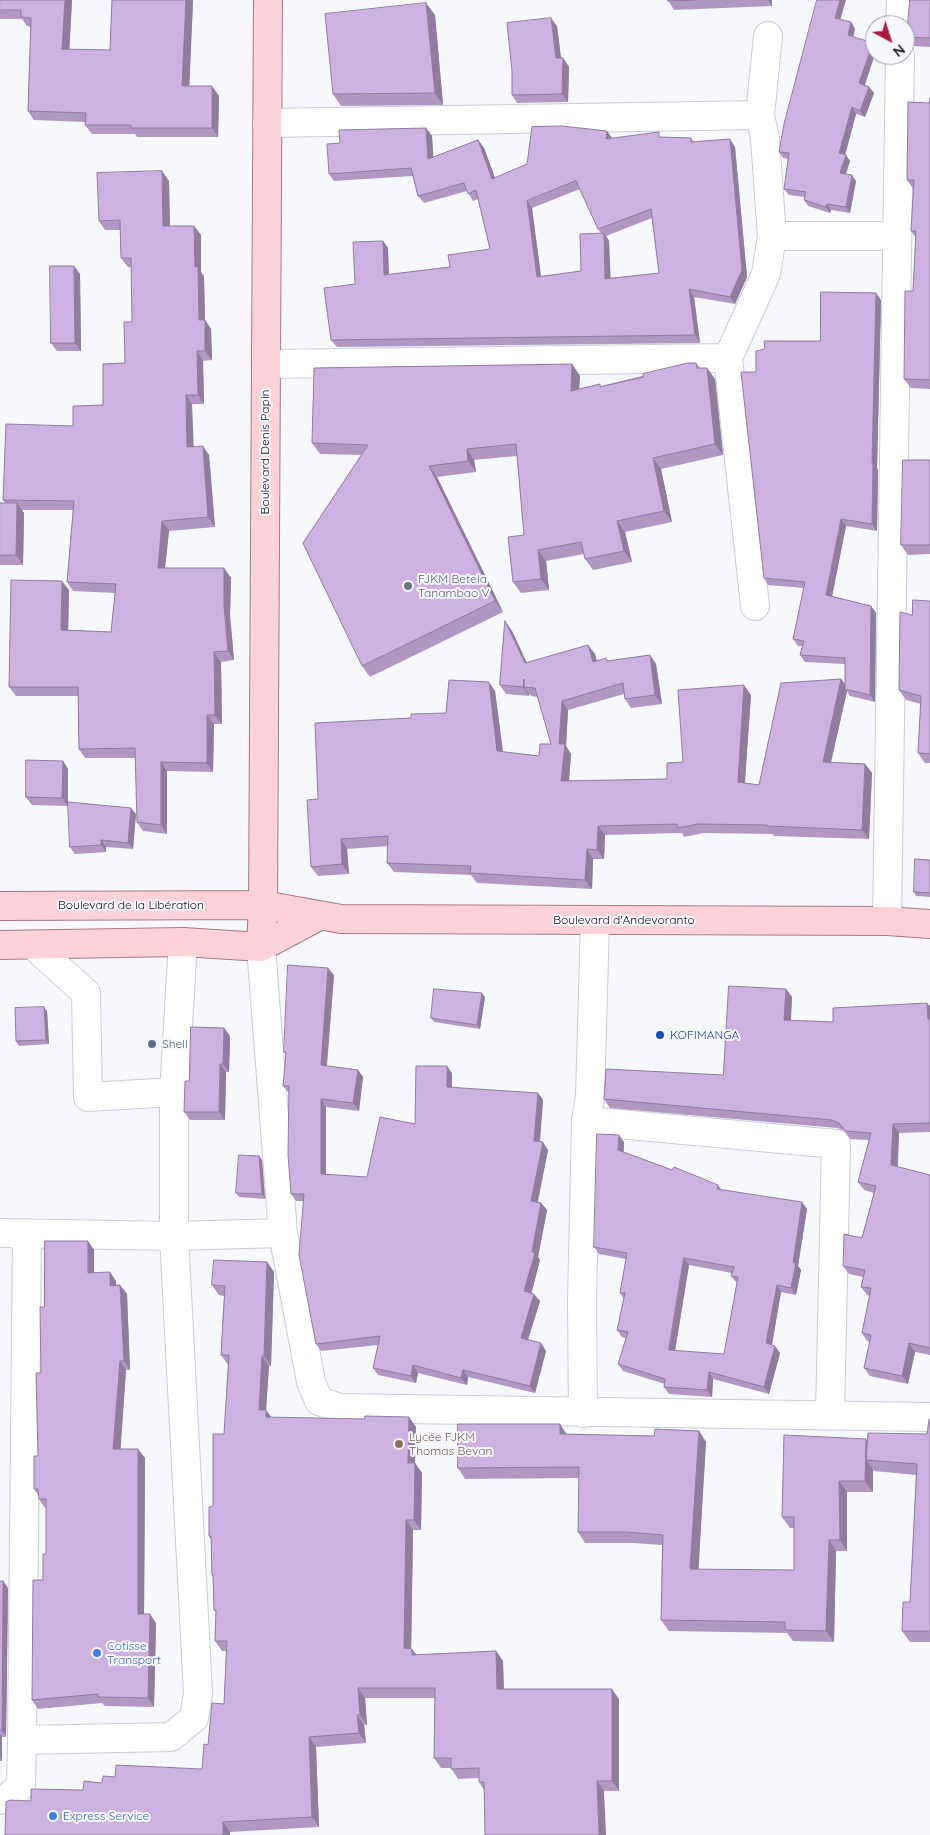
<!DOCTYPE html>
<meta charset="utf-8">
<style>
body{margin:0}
#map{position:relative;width:930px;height:1835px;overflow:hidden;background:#f7f8fe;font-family:Quicksand,sans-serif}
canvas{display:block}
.north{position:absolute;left:865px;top:15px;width:50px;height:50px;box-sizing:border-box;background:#f7f8fe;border:1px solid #9b9ba0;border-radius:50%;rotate:140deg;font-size:14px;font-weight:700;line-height:20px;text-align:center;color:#101014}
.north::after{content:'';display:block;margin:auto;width:18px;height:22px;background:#ad1941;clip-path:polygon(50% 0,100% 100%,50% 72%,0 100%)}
</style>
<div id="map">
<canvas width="930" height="1835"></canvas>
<div class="north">N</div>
</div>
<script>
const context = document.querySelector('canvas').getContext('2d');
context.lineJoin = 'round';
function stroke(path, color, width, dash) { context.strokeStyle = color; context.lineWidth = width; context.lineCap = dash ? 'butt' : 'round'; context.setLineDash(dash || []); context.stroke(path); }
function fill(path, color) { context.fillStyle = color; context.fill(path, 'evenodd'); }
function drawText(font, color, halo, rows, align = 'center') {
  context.font = font + ' Quicksand,sans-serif'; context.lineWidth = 4; context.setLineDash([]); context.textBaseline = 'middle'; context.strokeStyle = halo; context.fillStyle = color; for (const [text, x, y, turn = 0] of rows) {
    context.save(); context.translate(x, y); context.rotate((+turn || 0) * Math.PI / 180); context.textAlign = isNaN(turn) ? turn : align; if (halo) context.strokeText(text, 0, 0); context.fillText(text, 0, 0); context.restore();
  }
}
const minor = new Path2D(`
 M900,25l1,-25
 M267,123l493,-8
 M772,236h125
 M266,364l462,-6
 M755,606l-27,-248 38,-84 6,-38 -7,-97 -5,-24 8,-79
 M887,921l13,-866
 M33,945l53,48 2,104 86,-5
 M261,947l22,286 28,149 8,19 21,7 590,9
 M586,1121l250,23 -6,271
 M0,1233l174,3 109,-3
 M27,1233l-5,507 149,-3 23,-19 4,-25 -24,-457v-144l9,-150
 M583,1413l-1,-111 4,-181 4,-24 5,-177
 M0,1800l6,-1 15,-13 1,-46`);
const major = new Path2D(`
 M0,906l263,-1 78,14 546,2 43,3
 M0,945l183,-3 78,5
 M261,947l2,-42 5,-905
 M261,947l58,-31`);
stroke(minor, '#cacbd5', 30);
stroke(major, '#a97a84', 30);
stroke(minor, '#fff', 28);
stroke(major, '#fdd1d9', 28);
fill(new Path2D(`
 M0,0h72l-3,49 41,1 2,-50h81l-4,86 30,10 -1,41h-81l-2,-3h-43l-7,-9v-3l-51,-2 -6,-9 3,-84 -4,-1 -5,-7h-22z
 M668,0h104v6l-98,4z
 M930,0v47l-17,-1 -6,-9z
 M435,15l8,90 -102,1 -8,-12z
 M840,20l11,2 4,7 -2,8 22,9v8l-10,31 4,2 5,6 -9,24 -9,-3 -11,41 5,6 -4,13 10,7 -6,32 -19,-3 -1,3 -22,-7 -4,-6 1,-3 -16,-2 -5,-6 4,-30 -5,-1 -4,-6z
 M557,26l4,32h2l6,9 -1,35 -51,1 -5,-8z
 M930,98v291l-19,-1 -7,-9 9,-88 3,-53 -5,-7 3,-41 -7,-10z
 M426,128l6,8 1,21 45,-17 6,8 11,30 117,-40 50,-1 29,1 3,4 41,5 12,130 -12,27 -41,-7 6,46 -363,4 -6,-7 24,-56 28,-43 5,7 1,27 61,-8 40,-18 -12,-50 -5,2 -6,-10 -43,12 -6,-7 -5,-20 -79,5 -5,-7 11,-31zM580,189l18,40 3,4 -20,38 -40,5 -9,-68zM652,218l7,55 -49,5 -1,-37 -3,-5z
 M169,181l1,45h24l7,9v37l3,4 1,44 6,9 1,31 -9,1 1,43h-12l1,42 16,9 6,72 -46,4 -4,37h59l7,10 -1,37 4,45 -13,2 1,62h-8l-1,48 -46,-1v63l-24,-3 -6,-9 -1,-64h-51l-6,-9 -1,-53h-62l-7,-9 60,-97 -1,40 43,2 4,-39 -42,-2 -6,-9 6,-72h-51l2,3 -1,52h-23v-62h5l-2,-3 70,-74 30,-21 22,-42 7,-41 -1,-55h-3l-7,-9 -1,-28h-15l-6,-9z
 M74,266l6,8 1,77h-24l-6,-8z
 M881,300l-4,168 1,2 -1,61 -31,-5 -14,70 39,10 5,7 -1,89 -25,-6 -3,-5 -16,71 34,2 7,9 -3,66 -95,-3 -2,-2 -68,-1 -20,4 -2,-4 -77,2 -1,24h-11l-1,30 -115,-6 -6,-8 -77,-3 -7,-9 1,-17 -41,3 2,25 -31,2 -7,-9 7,-68 93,-81 35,-5 49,-22 8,61 36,4 12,-12 -13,-47 -7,-1 -2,-2v2l-23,-2 -6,-9 5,-64 7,10 15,32 61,-18 7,9 2,7h11l42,-6 6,9 6,40 -31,4 -6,-9 -1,-5 -56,16 -2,36 5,8 -2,27 98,-2 84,-84 -6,88 14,2 82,-106 4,5v-20l-40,-2 -5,-7 2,-9h-4l-5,-7 11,-51 -36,-3 -4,-7 -8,-206 64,-31z
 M696,363l4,5h7l8,11 8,76 -62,14 11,53 -47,10 7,30 -39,8 -8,-11 -1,-5 -38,7 3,29 -28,3 -8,-11 11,-47 -7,-79 -43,4 2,12 -39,5 66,135 -133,65 -8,-11 -1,-211 -41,-1 -8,-11 260,-79 8,12 -1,13 22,-3z
 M930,460v94l-22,1 -7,-10z
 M930,601v162h-5l-7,-10 3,-49 -15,-4 -7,-10 13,-75z
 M63,761l5,8v37l-36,-1 -6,-8z
 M136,814l-3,35 -27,-2v5l-31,2 -5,-7z
 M930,860v37l-14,-1 -2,-4z
 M334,975l-7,91 31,4 5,7 -4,34 -33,-4v68l41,2 48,-53 37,-51v15l86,5 5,7 -3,42 8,8 -10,52 3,1 6,7 -9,47 2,3 -9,33 9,8 -12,39 18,11 -11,42 -67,-16 -1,8 -49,-12 -2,10 -38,-8 -5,-7 5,-23 -57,6 -5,-7 -12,-143h-8l-5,-7 -2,-101 -6,-7 3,-31 -2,-3z
 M786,989l6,8 -1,24 42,1 97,-16v126l-31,1 -1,34 32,8v180l-15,-3 -7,32 -38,-8 -6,-8 6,-26 -3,-1 -5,-8 8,-37 -3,-1 -6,-8 2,-10 -14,-3 -6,-8 19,-28 12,-45 -10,-3 -6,-8 11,-42 -19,-1 -5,-8 -8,-3 -227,-20 -6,-9 119,-24z
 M485,997l-5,32 -46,-7 -3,-4z
 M47,1011l2,33 -30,2 -3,-5z
 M224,1028l6,8 -1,36h-3l-1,48h-35l-6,-8 5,-31z
 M624,1142v10l48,18 46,15 4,5 85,19 -9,57 3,4 -5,25 -15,-3 -9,53 8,8 -11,41 -56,-15 -1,18 -43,-3 -5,-7 1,-3 -42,-13 -5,-7 8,-26 -4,-1 -5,-7 7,-31 -4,-6 6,-34 -27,-5 -5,-7zM689,1265l43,8 -1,3 6,7 -13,71 -49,-3z
 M259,1156l3,4 3,39 -26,-2 -3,-4z
 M88,1241l6,9v23l22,8v4h4l7,9 3,76h-4l-6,79 25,9 -1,156 12,9 -2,84 -49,-1 -3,-3 -64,6 -6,-9 14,-146v-46h-1l-6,-9v-3l-5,-7 4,-33 3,-83 3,-66z
 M267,1262l7,10 -3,94h-2l-3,44 6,8 92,1 45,-2 7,10 -1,36 7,10 -1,57h-8l-2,119h1l5,6 79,-4 7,10 1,28 115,10v92l-135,-1 -5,-8v-4l-21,1 -7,-11h-10l-7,-10 1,-60h-70l2,27h-3l2,18 -50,4 3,80 -89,5v3h-225l26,-34 52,-11 19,-7 13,-6 87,-8 6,-24 16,-41 2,-53h-4l-7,-10 1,-29 -2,-2 -1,-33 -1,-2 -1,-35 -2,-4 4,-30 11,-72 4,-69 -7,-10 3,-59 -5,-1 -7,-10z
 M930,1419v223h-20l-8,-11 8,-29 6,-127 -42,-4 -1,-1v22h-26v59h-11l-2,91 -41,-1 -6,-8 -118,-2 -8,-11 1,-75 -29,-2h-48l-7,-11 1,-54 -114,1 -7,-11 109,-34 87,2 45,-5 7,11 -8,127 96,1v-42h-4l-8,-11 85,-76 60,-7z
 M0,1581h3l5,7 -2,149h-4v24h-2z`), '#b098c2');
fill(new Path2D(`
 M65,0h7l-3,58 -7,-9z
 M186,0h7l-4,95 -7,-9z
 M768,0h4v6z
 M840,0h6l-7,24 -4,-6z
 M426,3l9,12 8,90 -8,-12z
 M551,18l6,8 5,40 -6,-8z
 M851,22l4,7 -3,12 -4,-6z
 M873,43l2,3v8l-12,35 -4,-6z
 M563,58l6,9 -1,35 -6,-8z
 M212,86l7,10 -1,41 -6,-9z
 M869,87l5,6 -9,24 -5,-6z
 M852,107l4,7 -12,45 -5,-6z
 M426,128l6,8 2,30 -6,-7z
 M607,131l5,7 -6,1z
 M730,139l5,8 12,130 -12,27 -5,-7z
 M478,140l6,8 14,38 -6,-7z
 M846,155l4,6 -6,18 -4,-6z
 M162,171l7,10 1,55 -7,-10z
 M852,175l4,6 -6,32 -4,-6z
 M527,201l5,7 10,76 -5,-7z
 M827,204l4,6 -1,3 -4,-6z
 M194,226l7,9v37l3,4 1,44 6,9 1,31 -7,-9 -6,-31 -4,-53z
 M604,233l5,8 2,46 -6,-8z
 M383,241l5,7 1,35 -5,-8z
 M74,266l6,8 1,77 -6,-8z
 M689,289l5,8 6,46 -5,-8z
 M876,293l5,7 -4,168 1,2 -1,61 -5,-7v-61z
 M197,351l6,10 1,43 -6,-9z
 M572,364l8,12 -2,27 -7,-12z
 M707,368l8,11 8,76 -8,-11z
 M186,395l6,9 2,52 -7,-9z
 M203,446l6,9 6,72 -7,-10z
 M467,449l7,11 2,12 -8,-11z
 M653,458l8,11 11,53 -8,-11z
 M429,466l8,11 66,135 -8,-11z
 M17,503l7,10 -1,52 -7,-10z
 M841,519l5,7 -15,76 -5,-7z
 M162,521l7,10 -5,46 -6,-9z
 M617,521l8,11 7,30 -8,-11z
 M538,550l8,11 3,29 -8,-11z
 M224,568l7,10 -1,37 4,45 -6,-9 -4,-45z
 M62,581l7,9 -1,49 -7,-9z
 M871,606l5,7 -1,89 -5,-7z
 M505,621l7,10 19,41 -6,-9z
 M588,645l7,9 4,17 -6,-9z
 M214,652l7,10 1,62 -7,-9z
 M650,655l6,9 6,40 -7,-9z
 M524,679v8l5,7v2l-6,-9z
 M841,679l7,9 -3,1 2,2 -18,80 -6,-9z
 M489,682l6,9 9,69 -7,-9z
 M744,685l7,10 -7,97 -6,-10z
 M562,701l6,9 -2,36 5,8 -3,36 -7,-9 -2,-37z
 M207,715l7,9 -1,48 -6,-9z
 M63,761l5,8v37l-6,-8z
 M161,762l6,9v63l-6,-9z
 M865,764l7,9 -3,66 -7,-9z
 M131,808l5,6 -3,35 -5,-6z
 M598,826l7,9 -1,24 -7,-9z
 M341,839l6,10 2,25 -7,-10z
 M101,840l5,7v5l-5,-7z
 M587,849l6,10 -1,30 -7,-9z
 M328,968l6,7 -8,98 -5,-8z
 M786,989l6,8 -2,32 -6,-9z
 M482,993l3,4 -5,32 -3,-4z
 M927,1003l3,3v15l-2,-2z
 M44,1007l3,4 2,33 -3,-4z
 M224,1028l6,8 -1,36 -6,-8z
 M220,1064l6,8 -1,48 -6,-8z
 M447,1066l5,7v22l-5,-8z
 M358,1070l5,7 -4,34 -6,-8z
 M538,1093l5,7 -4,48 -5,-7z
 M321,1099l5,8v75l-5,-8z
 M893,1124l6,9 -2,40 -6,-8z
 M619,1135l5,7 -1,15 -5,-7z
 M543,1142l5,8 -12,58 -5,-7z
 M259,1156l3,4 3,39 -3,-5z
 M802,1202l5,7 -9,57 3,4 -5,25 -5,-7 2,-25z
 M541,1203l6,7 -9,47 2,3 -10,39 -6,-8z
 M88,1241l6,9v32l-6,-9z
 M684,1258l5,7 -15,92 -5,-7z
 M267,1262l7,10 -3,94 -7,-10z
 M110,1272l6,9 1,14 -7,-9z
 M120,1285l7,9 3,76 -6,-9z
 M777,1285l4,7 -10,58 -5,-7z
 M534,1294l6,7 -14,45 -5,-8z
 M541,1343l5,8 -11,42 -5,-7z
 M909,1343l6,9 -7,32 -6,-8z
 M775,1346l5,7 -11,41 -5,-7z
 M262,1356l7,10 -3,44 7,10v8l-14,-18z
 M120,1361l6,9 -6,88 -7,-9z
 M413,1365l5,8 -2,10 -5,-7z
 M463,1370l5,7 -1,8 -6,-7z
 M709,1372l4,7 -1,18 -5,-7z
 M409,1417l7,10 -1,36 7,10 -1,57 -7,-10 -6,-57z
 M560,1424l7,11 -7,-1z
 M699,1431l7,11 -8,137 -8,-10z
 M866,1439l8,11 -8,10 7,10v22l-8,-11z
 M138,1449l7,9 -1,165 -6,-9z
 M839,1481l8,11v59l-7,-11z
 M406,1520l7,10 -2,129 -7,-11z
 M829,1540l7,11 -2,91 -8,-11z
 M3,1581l5,7 -2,149 -4,-7z
 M150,1614l6,9 -2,84 -6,-9z
 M412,1649l7,10 -7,-4z
 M496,1651l7,10 1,39 -7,-11z
 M358,1688l7,10 2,27 -7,-10z
 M612,1689l7,10v92l-7,-10z
 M357,1715l7,10 2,18 -7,-10z
 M0,1734l2,3v24l-2,-4z
 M309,1737l7,10 3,80 -7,-10z
 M597,1781l7,10 2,44h-7z
 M223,1822l7,10v3h-7z`), '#907c9e');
const building = new Path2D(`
 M0,0h65l-3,49 48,1 2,-50h74l-4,86h30v42h-81v-3h-46l1,-12 -58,-2 3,-93 -10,-1v-7h-21z
 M668,0h27l-27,1z
 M817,0h23l-5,18 16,4 -3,13 25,8 -14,40 10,4 -9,24 -8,-4 -13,46 7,2 -6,18 12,2 -6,32 -19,-3 -1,3 -22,-7 2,-8 -22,-3 5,-36 -10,-1 5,-28z
 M910,0h20v38l-23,-1z
 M426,3l9,90 -102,1 -8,-80z
 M551,18l5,40h7l-1,36 -50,1v-24l-5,-48z
 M930,98v282l-26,-1 1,-88h8l3,-60h-5l3,-51h-7l1,-78 21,1z
 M562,126l45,5 -1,8 53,-7v5l32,1v4l39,-3 12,131 -12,27 -41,-8 6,46 -364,5 -7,-52 31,-4 -2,-42 30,-1 1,34 66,-8 -2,-12 42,-6 -14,-59 -8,4 -4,-11 -46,13 -7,-28 -82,6 -2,-30 13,-1 -1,-13 87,-2 2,31 50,-19 14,39 35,-15 5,-37zM576,181l22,48 53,-20 8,64 -54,6 -1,-46 -24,1 1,37 -44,6 -10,-76z
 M162,171l1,55h31l1,41 3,-1 1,54h6v31h-8l1,44h-12l1,52 16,-1 5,71 -46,4 -4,47h66v38l4,45 -14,1 1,63h-8v48l-46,-1v63l-24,-3 -2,-74 -56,1 -1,-62h-69l2,-107 51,1 -1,49 50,2 5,-48 -49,-2 7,-81 -71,-1 3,-76 67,2v-20l30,-1v-41l22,-1 -1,-41h8l-1,-64h-10l-1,-38 -21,1 -2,-48z
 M50,266h24l1,77h-24z
 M821,292l55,1 -4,170h1l-1,61 -31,-5 -15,76 45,11 -1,89 -25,-6v-31l-45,-3 4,-14 -11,-2 12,-57 -41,-4 -23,-206h15v-21l9,-2 -1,-8h56z
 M688,363h8l1,5h10l8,76 -62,14 11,53 -47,10 7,30 -39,8 -4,-17 -43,8 3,29 -28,3 -5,-45 16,-2 -8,-91 -49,5 1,12 -39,5 66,135 -133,65 -59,-123 65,-98 -56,-2 2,-75 258,-4 -1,27 29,-7v3l43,-10v-3z
 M903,460h27v85h-29z
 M0,503h17l-1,52h-16z
 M913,600l17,1v153l-12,-1 3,-57 -22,-6 1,-78 12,3z
 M505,621l20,42 63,-18 5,17 13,-4 1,3 43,-6 5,40 -30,4 -2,-16 -61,18 -3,43h6l-4,37 106,-2v-16l16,-1 -5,-72 66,-5 -6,97 21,3 22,-102 60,-4 -18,83 42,2 -3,66 -95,-4v-1l-69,-1 -20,4 -1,-4 -79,2 -1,24 -10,-1 -2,31 -115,-7 1,-7 -84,-3 1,-27 -47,3 1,25 -31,3 -4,-67 11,-1 -3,-76 96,-5v-4l35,-1 3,-33 40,2 8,69 42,5 1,-12h11l-16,-56 -11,-1v-8l-1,8 -23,-2z
 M26,760l37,1 -1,37 -36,-1z
 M68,802l63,6 -3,35 -27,-3v5l-31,2z
 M915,859l15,1v33l-16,-1z
 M288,965l40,3 -7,97 37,5 -5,33 -32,-4v75l46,3 13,-60 35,7 1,-58h31v21l91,6 -4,48 9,1 -12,59 10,2 -9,49 3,1 -11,38 10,3 -13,44 20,5 -11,43 -67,-16 -2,8 -48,-13 -2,11 -38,-8 7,-32 -64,8 -17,-89 5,-61h-13l-3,-39 1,-69h-6l3,-34h-2z
 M729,986l57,3 -2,31 49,2v-14l94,-5 1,16h2v104l-37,1 -2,41 39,10v173l-21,-5 -7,33 -38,-8 7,-33 -9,-2 9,-45 -10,-1 4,-17 -22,-4 1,-32 18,4 14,-52 -18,-4 13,-49 -26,-2 -6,-8 -7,-3 -228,-21 2,-30 117,6z
 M434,989l48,4 -5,32 -46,-7z
 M44,1007l2,33 -30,1 -1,-33z
 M191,1027l33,1 -1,36h-3l-1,48h-35l1,-31h4z
 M597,1134l22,1 -1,15 54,20 2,-3 44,18 -1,4 85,13 -9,61h3l-5,25 -14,-3 -11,58 9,3 -11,41 -55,-15 -2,18 -43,-3 1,-8 -47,-15 10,-32 -11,-2 8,-37h-5l7,-40 -33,-6zM684,1258l50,9 -3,9 7,1 -14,77 -55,-4z
 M239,1155l20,1 3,38 -26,-1z
 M45,1241h43v32l22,-1v14l10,-1 4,76h-4l-7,88h25v165h12l-2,84 -50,-1v-3l-66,6 1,-120h10v-26h3v-55h-7l-1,-10h-4v-33h4l-2,-83h5l-1,-66h4z
 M214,1260l53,2 -3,94h-2l-3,54h7v7l98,2 1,-3 44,1 -1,46h7l-1,57h-8l-2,128 8,1v6l84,-4 1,38h115v92h-15l2,54h-114l-1,-53h-5v-14l-28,1v-11h-17l1,-70h-77l2,27h-3l2,18 -50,4 3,80 -89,5v13h-218l1,-33 4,-2 21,1v-12l52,1 1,-9 18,2 1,-7 12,1 1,-12 86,4 2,-25 4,1 4,-42 12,1 3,-63h-12l1,-31h-2l-1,-35h-1l-1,-39h-2v-29l4,-1v-72h11l5,-79h-8l4,-69 -13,-1z
 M930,1419v212h-28l1,-29h7l7,-138 -51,-4 2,-27 59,1 2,-14z
 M458,1424h102v10l94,2 1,-7 44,2 -9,138 104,1v-53h-12l2,-82 82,4 -1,42h-26l1,59h-11l-3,91 -41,-1v-8l-124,-2 2,-85 -37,-3h-48l1,-65 -121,1z
 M0,1581h3l-1,149h-2z`);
fill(building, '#cdb1e1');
stroke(building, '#907c9e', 1);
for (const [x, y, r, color] of [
 [408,586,5,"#6b7280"],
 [660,1035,5,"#1a4fb4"],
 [152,1044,5,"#5c6f8a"],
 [399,1444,5,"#8d6e63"],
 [97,1653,5,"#3f7fe0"],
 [53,1816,5,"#3f7fe0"]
]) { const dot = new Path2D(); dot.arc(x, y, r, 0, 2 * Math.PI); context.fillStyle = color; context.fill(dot); stroke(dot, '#f7f8fe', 2); }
drawText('12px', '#101014', '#f7f8fe', [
 ["Boulevard Denis Papin",265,452,-90],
 ["Boulevard de la Libération",131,905],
 ["Boulevard d'Andevoranto",624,920]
]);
drawText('12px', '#5b616d', '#f7f8fe', [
 ["FJKM Betela",418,579],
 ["Tanambao V",418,593]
], 'left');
drawText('12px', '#164399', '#f7f8fe', [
 ["KOFIMANGA",670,1035]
], 'left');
drawText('12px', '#4e5e75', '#f7f8fe', [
 ["Shell",162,1044]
], 'left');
drawText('12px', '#785e54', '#f7f8fe', [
 ["Lycée FJKM",409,1437],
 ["Thomas Bevan",409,1451]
], 'left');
drawText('12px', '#366cbe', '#f7f8fe', [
 ["Cotisse",107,1646],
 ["Transport",107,1660],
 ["Express Service",63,1816]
], 'left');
</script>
